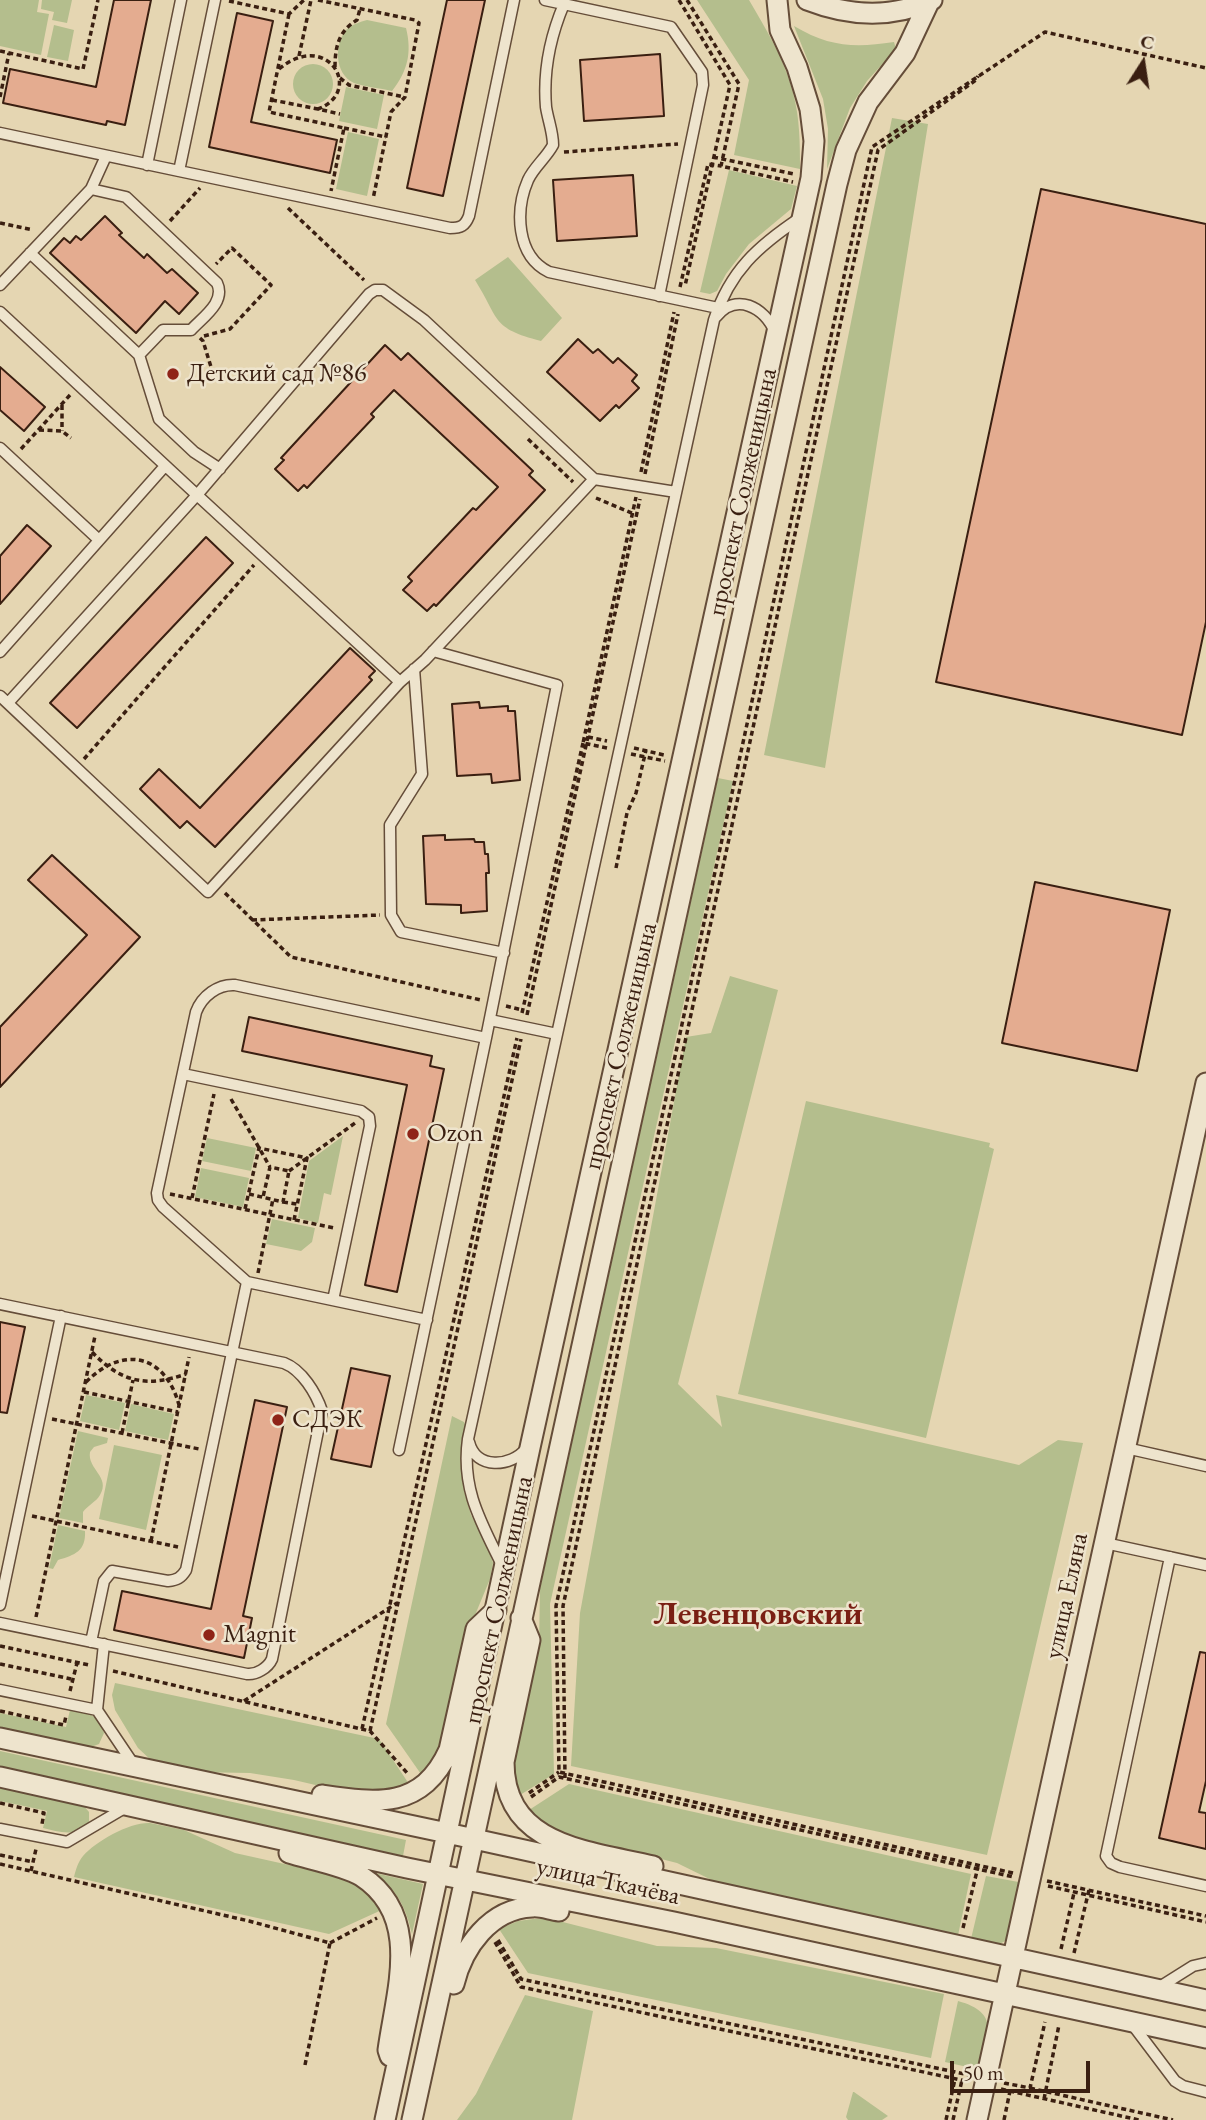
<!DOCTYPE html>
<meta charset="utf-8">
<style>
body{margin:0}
#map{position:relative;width:1206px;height:2120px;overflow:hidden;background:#e5d6b2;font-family:"EB Garamond",serif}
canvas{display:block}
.north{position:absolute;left:1108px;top:28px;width:70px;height:70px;-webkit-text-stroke:5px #eee4cd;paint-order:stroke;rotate:12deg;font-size:19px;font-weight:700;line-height:28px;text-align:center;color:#3a1f11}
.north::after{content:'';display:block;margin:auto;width:24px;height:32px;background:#3a1f11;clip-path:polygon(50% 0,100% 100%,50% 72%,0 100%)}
.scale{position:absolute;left:950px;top:2061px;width:140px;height:32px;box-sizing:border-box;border:4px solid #3a1f11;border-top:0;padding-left:9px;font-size:21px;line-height:24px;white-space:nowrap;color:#3a1f11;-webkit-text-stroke:5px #eee4cd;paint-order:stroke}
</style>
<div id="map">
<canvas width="1206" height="2120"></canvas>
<div class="north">С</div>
<div class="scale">50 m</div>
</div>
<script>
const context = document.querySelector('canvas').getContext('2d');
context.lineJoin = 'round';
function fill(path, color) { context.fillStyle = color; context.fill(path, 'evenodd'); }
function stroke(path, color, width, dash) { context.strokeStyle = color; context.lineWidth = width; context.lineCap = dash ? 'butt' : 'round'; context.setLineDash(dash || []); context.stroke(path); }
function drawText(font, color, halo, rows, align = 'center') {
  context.font = font + ' "EB Garamond",serif'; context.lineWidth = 5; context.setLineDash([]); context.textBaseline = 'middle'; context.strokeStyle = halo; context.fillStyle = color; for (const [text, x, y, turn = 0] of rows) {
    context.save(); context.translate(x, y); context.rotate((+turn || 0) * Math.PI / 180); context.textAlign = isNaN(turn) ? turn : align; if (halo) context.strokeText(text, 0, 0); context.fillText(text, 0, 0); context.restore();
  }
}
fill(new Path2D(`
 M0,0h39l-2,12 12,2 -8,41 -41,-9z
 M42,0h30l-5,23 -15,-3 2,-8 -13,-3z
 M697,0h52c17,29 36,60 44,93 7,25 7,52 7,76l-66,-14 15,-75z
 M367,20l39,8c6,24 2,43 -14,63 -12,-3 -27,-4 -38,-8 -20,-9 -20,-40 -7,-54 6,-5 13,-7 20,-9z
 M54,25l20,5 -6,31 -21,-4z
 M794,26c35,21 61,22 100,16l2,7 -29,32 -17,27 -23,61 1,-40 -5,-30z
 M293 84a20 20 0 1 1 40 0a20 20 0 1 1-40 0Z
 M346,87l38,8 -7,34 -38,-8z
 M892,118l36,6 -103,644 -61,-13z
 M348,132l31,7 -12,57 -31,-7z
 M729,170l68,16 -6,23 -42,35 -23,30 -9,17 -7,3 -10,-2z
 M508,257l54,61 -21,23c-50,-13 -41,-21 -66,-61z
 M718,778l15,3 -183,823 4,170 -34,21 -6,-21v-13l25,-114 1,-59z
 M730,976l48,14 -100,394 44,43 -6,-32 303,70 39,-25 25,3 -96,412 -416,-89 9,-153 106,-576 25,-4z
 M806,1101l184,42 -1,4 5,2 -68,289 -188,-44z
 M343,1136l-12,59 -7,-2 -6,30 -20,-5 11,-57z
 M207,1138l49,10 -5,23 -49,-10z
 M201,1168l48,10 -6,29 -48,-10z
 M272,1219l43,9 -3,14 -11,9 -35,-7z
 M86,1395l39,8 -6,27 -39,-9z
 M131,1404l43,10 -6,26 -43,-9z
 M452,1416l12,6 2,5 -5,41 3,23 7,24 18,33 4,15 -3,16 -22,53 -23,106 -22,39 -37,-53z
 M78,1431l30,7 -1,5 -13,4 -4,5c-3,17 21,25 10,43 -4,7 -12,10 -17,17v11l-24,-5z
 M114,1445l48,10 -16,75 -47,-11z
 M58,1525l27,6c1,20 -10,24 -27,29l-5,9 -4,-1z
 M115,1683l264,56 32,48 -57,7 -60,-14 -44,-7 -57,-1 -41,-11 -14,-13 -23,-38 -3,-15z
 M70,1710l19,4 11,6 4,13 -5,11 -8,3 -9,-1 -82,-18v-15l66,14z
 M0,1751l406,89 -3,16 -403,-90z
 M569,1784l402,90 -14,66 -229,-52 -51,-25 -130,-33 -18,-20z
 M0,1786l83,19 6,7v10c-11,16 -30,10 -46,6l4,-17 -47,-10z
 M150,1823l34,7 51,23 99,22 26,10 26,23 -57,26 -255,-57c2,-8 4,-15 9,-21 13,-15 47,-34 67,-33z
 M375,1873l48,11 -11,50c-7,-29 -14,-41 -37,-61z
 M986,1876l38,7 -15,55c-12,11 -25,7 -39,5z
 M533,1919h18l106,27 59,2 228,46 -13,64 -403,-85 -29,-44 19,-8z
 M525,1995l68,16 -21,109h-115l19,-26z
 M958,2001c43,12 29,33 23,69l-36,-8z
 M853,2092h1l34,24 -6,4h-34l-2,-3z`), '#b4be8d');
const building = new Path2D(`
 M114,0h37l-26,125 -18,-4 -1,4 -103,-22 7,-34 86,18z
 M447,0h38l-42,196 -36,-8z
 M237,13l36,8 -22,101 86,18 -7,33 -121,-26z
 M660,54l4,62 -80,5 -4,-61z
 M633,175l4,61 -80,5 -4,-61z
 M1041,189l165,35v398l-24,113 -246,-53z
 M105,216l17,17 -3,2 25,23 3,-4 20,19 5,-4 26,24 -19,21 -14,-13 -29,32 -86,-80 14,-15 6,5 6,-7 5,4z
 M578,339l15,14 5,-4 15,14 5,-5 19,17 -5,6 7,7 -20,20 -3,-3 -16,16 -53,-49z
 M385,345l16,15 7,-7 125,118 -4,4 16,15 -109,116 -2,-2 -7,7 -24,-21 9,-9 -4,-4 65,-69 3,2 22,-23 -104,-97 -23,24 3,3 -67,71 -3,-3 -6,6 -23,-22 9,-9 -3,-2z
 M0,367l45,40 -21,24 -24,-21z
 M27,525l24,21 -51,58v-48z
 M206,537l27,26 -156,165 -27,-25z
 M350,648l25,23 -6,6 3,3 -157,167 -28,-26 -7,7 -40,-39 19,-20 41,39z
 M479,702l1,6 28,-2v5h7l5,69 -28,3 -1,-9 -34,2 -5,-72z
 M445,835v5l29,-1 1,3h9l1,12h3l1,19h-3l1,38 -26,2v-8l-35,-1 -3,-68z
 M52,855l88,82 -140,150v-60l87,-92 -59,-55z
 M1035,882l135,28 -33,161 -135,-28z
 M249,1017l183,39 -2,10 14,3 -47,223 -32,-7 42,-200 -165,-34z
 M0,1322l25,5 -18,86 -7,-1z
 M351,1368l39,8 -19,91 -40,-8z
 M255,1400l32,7 -44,209 9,2 -8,40 -130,-28 8,-39 89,18z
 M1200,1652l6,1v128l-7,31 7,1v36l-47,-11z`);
fill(building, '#e4ac90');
stroke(building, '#3a1f11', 2);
const service = new Path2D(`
 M215,0l-36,171 271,57c11,0 15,-2 19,-12l45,-216
 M545,0l126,27 31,45 1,13 -44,211
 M564,4c-14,33 -21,67 -18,103 2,13 7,25 7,38 -7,13 -19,22 -25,35 -13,30 -12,76 21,92l169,36
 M0,133l179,38
 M147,165l34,-165
 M91,189l15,-33
 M30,253l109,102 20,64 35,33 26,17
 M0,285l91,-96 35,8 91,86c9,19 -14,34 -26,47h-28l-24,25
 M0,312l197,183 172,-201 6,-4h8l41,30 170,159
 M716,317c20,-25 48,-10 59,15
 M0,448l99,92
 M0,652l165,-186
 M414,669l8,105 -32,51 1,90 10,17 103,21
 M0,696l208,196 192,-210 25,-22 169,-181 82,13
 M8,703l189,-208 203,187
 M490,1020l67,14
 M183,1074l178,37 8,6 1,9 -37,174
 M0,1304l284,59c18,7 32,30 38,48l-50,248c-4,9 -16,16 -25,15l-247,-51
 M427,1320l-180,-38 -84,-75 -5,-7 -1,-7 39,-181c6,-16 22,-28 39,-27l251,53 71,-353 -124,-34
 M469,1442c7,28 42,25 57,7
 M1126,1448l80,18
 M399,1450l87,-412
 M1105,1543l101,22
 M1170,1557l-64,299 5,7 9,4 86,19
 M502,1565c-21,-43 -41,-76 -34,-126l246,-1119c16,-49 44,-74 86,-102
 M0,1605l61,-289
 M91,1642l13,-61 8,-10 56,10c9,-1 13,-3 18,-11l61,-288
 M0,1690l97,20 37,55
 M97,1710l7,-66
 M0,1829l67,13 61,-36
 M1158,1988l35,-22 13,-3
 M1132,2024l43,57 8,5 23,6`);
const minor = new Path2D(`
 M807,0c41,16 84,19 125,0
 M521,1618l9,22 -26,122c0,85 86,89 149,104
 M0,1738l447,95 759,167
 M0,1777l407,91 267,54 532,116
 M322,1795c54,8 100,15 127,-45l27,-121 20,-19
 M289,1853c19,6 56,13 72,23 62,40 35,115 27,174l2,6
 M454,1984c9,-37 36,-75 78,-77 9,-1 18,3 27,4
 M385,2120l146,-677 280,-1265 3,-37 -4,-32 -13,-42 -17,-37 -3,-30
 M412,2120l425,-1936 9,-34 22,-48 37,-49 24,-51
 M977,2120l229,-1037`);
stroke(service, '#654d39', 13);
stroke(minor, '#654d39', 23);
stroke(new Path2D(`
 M318,0l97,20 4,3 -14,74 -14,15 -18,87
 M679,0l51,85 -45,201
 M687,0l52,84 -18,82 72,16
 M229,1l60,13 15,-14
 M289,14l-20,98 75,16 -13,63
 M0,51l83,18 15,-69
 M299,56l12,-56
 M335,67c0,-21 4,-36 22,-47l3,-11
 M279,69c48,-40 86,22 39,40l22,5
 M340,78l9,7 55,12
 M0,97l9,-44
 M272,100l46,9
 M344,128l42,9
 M564,152l114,-8
 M713,157l81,17
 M288,208l76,72
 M170,221l30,-33
 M0,223l33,7
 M680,287l28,-123 13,2
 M204,336l26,-7 41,-44 -39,-37 -16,16
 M200,338l3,3 12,39
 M62,405v26
 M39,430l23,1 9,7
 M528,439l45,43
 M21,449l49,-54
 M641,472l33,-160
 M645,474l33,-160
 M596,498l38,16
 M588,737l19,4
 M607,748l-24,-5 53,-246
 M634,748l30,7
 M631,754l34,7
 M84,759l170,-194
 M616,868l11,-55 9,-20 10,-43
 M225,893l66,64 190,43
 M252,920l128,-5
 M506,1006l16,4
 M522,1013l61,-270
 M527,1015l113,-516
 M231,1099l39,68
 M289,1171l66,-48
 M170,1194l164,34
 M249,1194l34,8 6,-31 -19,-4 -7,30
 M192,1198l22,-104
 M283,1202l14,2
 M245,1209l14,-61 48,10 -13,62
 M258,1273l15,-74
 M92,1352c29,30 54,36 94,22
 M86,1382c37,-37 79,-28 93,23
 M84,1392l94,20
 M52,1419l147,30
 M122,1433l11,-53
 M32,1516l146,31
 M151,1541l38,-184
 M36,1617l59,-281
 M0,1646l89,19
 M0,1664l71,15
 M113,1671l257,60 38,43
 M70,1691l7,-28
 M244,1701l153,-98
 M0,1711l64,14 2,-9
 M362,1729l155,-691
 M370,1731l151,-692
 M565,1778l-2,-172 315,-1456 98,-70 2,-4
 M529,1793l30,-21
 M531,1797l28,-20 455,100
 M0,1803l44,10 -2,11
 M0,1855l33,7
 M0,1864l249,57 81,22 -25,122
 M31,1871l5,-22
 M1013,1873l-454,-101 -3,-166 316,-1459 173,-115 161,36
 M1047,1881l159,35
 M1048,1886l158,36
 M963,1928l15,-61
 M498,1940l23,39 448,96
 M495,1942l26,45 445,94
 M330,1943l47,-25
 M1061,1949l13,-56
 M1074,1953l15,-63
 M1004,2083l26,5 15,-66
 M1030,2088l143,32
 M1001,2089l138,31
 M1044,2099l15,-74
 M946,2120l9,-41
 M953,2120l9,-40
 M1004,2120l6,-29`), '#3a1f11', 3.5, [5, 3.5]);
stroke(service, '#eee4cd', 10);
stroke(minor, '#eee4cd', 19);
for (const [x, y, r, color] of [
 [173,374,7,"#8f2418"],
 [413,1134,7,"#8f2418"],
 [278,1420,7,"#8f2418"],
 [209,1635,7,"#8f2418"]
]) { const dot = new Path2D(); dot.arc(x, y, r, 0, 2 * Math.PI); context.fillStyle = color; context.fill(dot); stroke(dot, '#eee4cd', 2.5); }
drawText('26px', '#3a1f11', '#eee4cd', [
 ["Детский сад №86",187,374],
 ["Ozon",427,1134],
 ["СДЭК",292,1420],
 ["Magnit",223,1635]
], 'left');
drawText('26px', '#3a1f11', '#eee4cd', [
 ["проспект Солженицына",743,492,-78],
 ["проспект Солженицына",621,1046,-77],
 ["улица Еляна",1067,1596,-78],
 ["проспект Солженицына",499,1600,-78],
 ["улица Ткачёва",608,1882,12]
]);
drawText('bold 33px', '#7a1f14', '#eee4cd', [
 ["Левенцовский",758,1615]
]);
</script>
